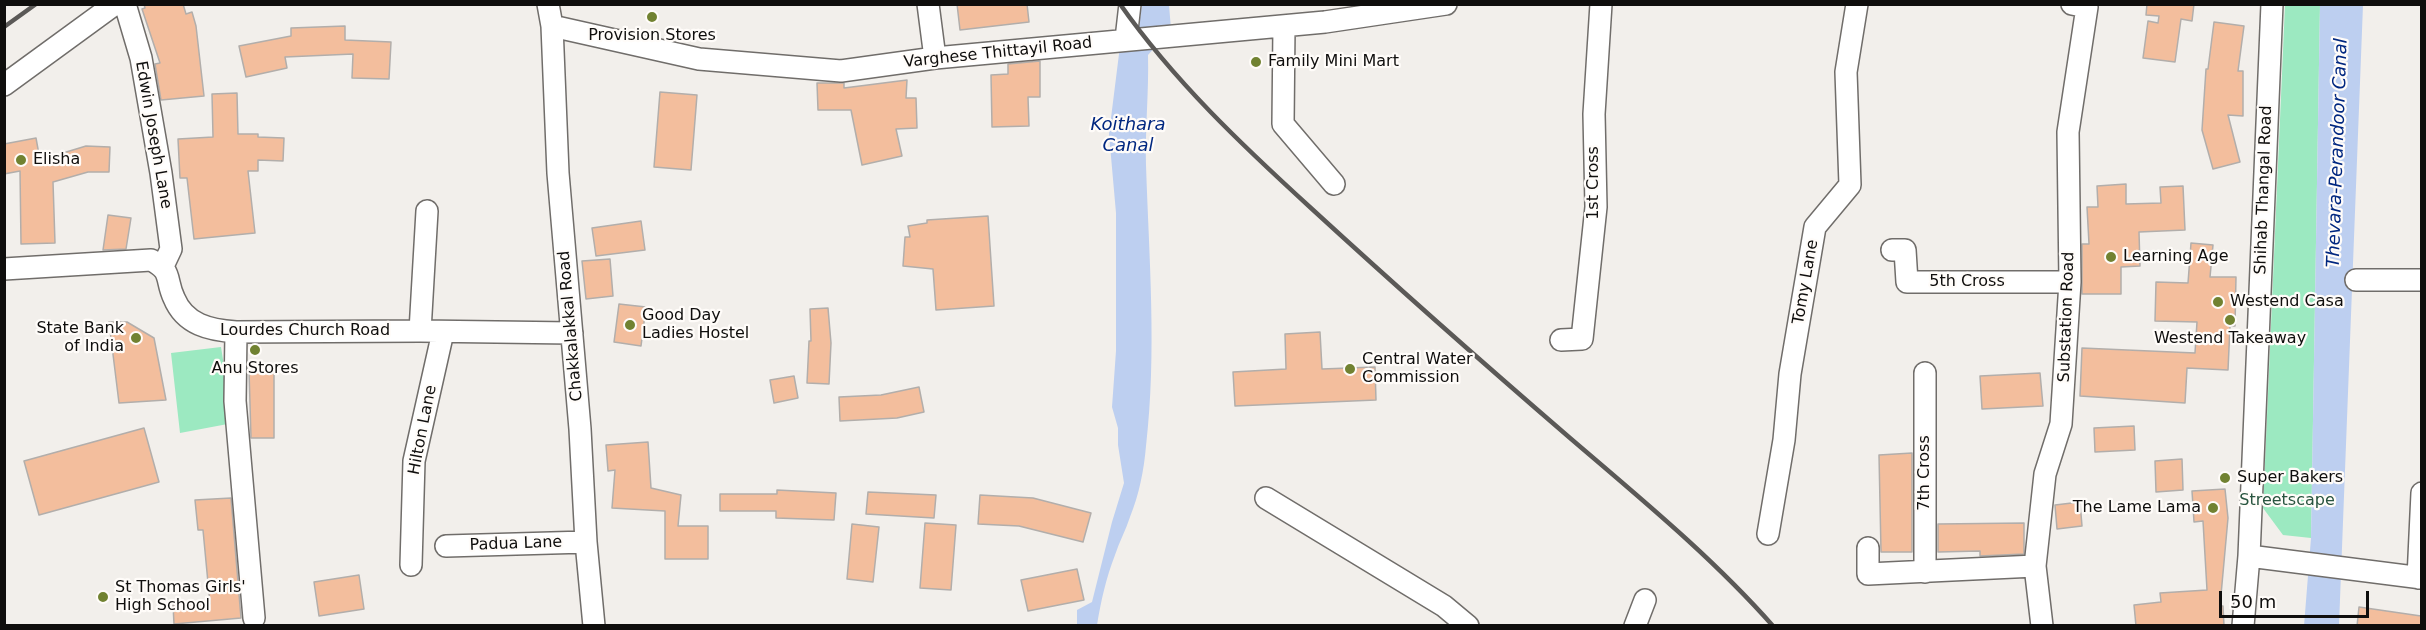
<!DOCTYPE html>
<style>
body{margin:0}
#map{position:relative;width:2426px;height:630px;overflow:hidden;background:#f2efeb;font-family:"DejaVu Sans",sans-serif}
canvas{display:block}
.frame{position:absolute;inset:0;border:6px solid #0f0e0d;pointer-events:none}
.scale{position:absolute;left:2219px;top:591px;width:150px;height:27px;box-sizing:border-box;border:3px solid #0f0e0d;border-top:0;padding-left:8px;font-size:18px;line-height:21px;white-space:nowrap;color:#0f0e0d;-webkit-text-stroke:4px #fffcf9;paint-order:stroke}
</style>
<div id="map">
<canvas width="2426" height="630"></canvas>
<div class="frame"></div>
<div class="scale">50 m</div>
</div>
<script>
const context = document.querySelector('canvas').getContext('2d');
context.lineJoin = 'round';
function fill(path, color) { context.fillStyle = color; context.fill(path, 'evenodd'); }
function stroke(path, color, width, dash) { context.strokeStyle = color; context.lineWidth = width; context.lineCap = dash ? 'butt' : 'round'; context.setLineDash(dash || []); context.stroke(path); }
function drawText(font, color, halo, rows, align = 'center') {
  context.font = font + ' "DejaVu Sans",sans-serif'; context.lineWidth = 4.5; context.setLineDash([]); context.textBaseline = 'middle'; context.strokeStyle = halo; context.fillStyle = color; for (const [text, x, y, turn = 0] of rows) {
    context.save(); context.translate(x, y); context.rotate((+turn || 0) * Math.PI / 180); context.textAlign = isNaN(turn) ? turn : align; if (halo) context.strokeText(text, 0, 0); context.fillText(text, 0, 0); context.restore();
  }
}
fill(new Path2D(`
 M2285,5h35l-9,533 -28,-3 -20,-27z
 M221,347l12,76 -53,10 -9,-80z`), '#9ce9c1');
fill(new Path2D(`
 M1142,5h27l2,24 -23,26c1,37 -3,73 -2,110 3,93 11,188 0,281 -2,24 -7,49 -16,71 -4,13 -11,25 -15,38 -9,23 -14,46 -18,70h-20v-15l15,-8 20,-80 12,-39 -6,-38v-17l-6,-21 4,-56v-138l-7,-79 11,-88 16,-1z
 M2320,5h43l-24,620 -35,1 7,-88z`), '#bdcff0');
const building = new Path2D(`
 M144,4h39l3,10 6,-2 4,14 8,70 -43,4 -6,-36 5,-1 -18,-54 3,-1z
 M957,4h70l2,18 -69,8z
 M2147,4h47l-2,17 -11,-2 -6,43 -32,-4 5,-37 10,2 1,-7 -13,-1z
 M2214,22l30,4 -6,45h5v45l-15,-1 12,47 -27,7 -11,-39 4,-61h2z
 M345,26v14l46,2 -2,37 -37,-1 1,-24 -68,3 2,11 -41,9 -7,-31 52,-10v-8z
 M1040,61v36h-12l1,29 -37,1 -1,-52 17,-1v-10z
 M907,80l-1,18h10l1,30 -21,1 6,27 -40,9 -11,-55h-33l-1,-27h27v5z
 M660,92l37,3 -6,75 -37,-3z
 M237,93l1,41h20v3l26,1 -1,23 -25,-1v11h-10l7,62 -61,6 -7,-61h-7l-2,-39 35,-2 -1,-43z
 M36,138l4,22 46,-14 24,1 -1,25h-21l-35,10 2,61 -34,1 -1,-73 -16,3v-30z
 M2126,184v20l35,-1 -1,-16 23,-1 2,44 -46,2 1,34 -19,1v27h-39v-50h7l-2,-37h11l-1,-21z
 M108,215l23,3 -5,31 -23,1z
 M988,216l6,90 -58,4 -3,-41 -30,-3 2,-29h5l-2,-11 19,-3v-3z
 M641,221l4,29 -49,6 -4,-28z
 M2191,243l22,2 -3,32h26l-1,49h-5l-2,44 -41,-2 -2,35 -105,-7 2,-48 113,5 2,-31 -42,-1 1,-39 32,1z
 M610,259l3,37 -27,3 -4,-38z
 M619,304l27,3 -5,39 -27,-4z
 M828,308l3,35 -2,41 -22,-1 2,-42h2l-1,-32z
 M109,322h18l27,16 12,62 -47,3z
 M1320,332l2,37 53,-2 1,33 -141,6 -2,-34 53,-3 -1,-35z
 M249,370h25v68h-23z
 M2040,373l3,33 -61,3 -2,-33z
 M794,376l4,22 -24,5 -4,-23z
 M919,387l5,25 -27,6 -57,3 -1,-24 42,-2z
 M2134,426l1,24 -40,2 -1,-24z
 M144,428l15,54 -120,33 -15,-54z
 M648,442l3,46 30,7 -3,31h30v33h-43v-48l-53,-3 3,-38 -7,1 -2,-26z
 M1912,453v99h-31l-2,-97z
 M2182,459l1,31 -27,2 -1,-31z
 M2225,489l3,29 -8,88h3l1,20h-88l-2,-21 27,-3 -1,-9 47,-3 -4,-69 -9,1 -2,-31z
 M777,490l59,3 -2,27 -58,-2v-7h-56v-17h57z
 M868,492l68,3 -2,23 -68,-4z
 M980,495l53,3 58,15 -8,29 -64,-16 -41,-2z
 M231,498l10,120 -67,6 -1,-19 37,-1 -7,-74h-5l-3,-30z
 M2080,502l2,24 -25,3 -2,-24z
 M925,523l31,2 -5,65 -31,-2z
 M2024,523v31l-44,2v-5l-42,1v-28z
 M852,524l27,3 -6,55 -26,-3z
 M1077,569l7,31 -56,11 -7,-31z
 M359,575l5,34 -45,7 -5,-34z
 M2359,607l62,9v10h-64z`);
fill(building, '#f3be9d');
stroke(building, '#b2aeab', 1.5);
const minor = new Path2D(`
 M125,4l16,54 20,115 10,76 -8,17
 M548,4l4,22 6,147 22,256 6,113 8,84
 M928,4l7,54
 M552,26l147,33 142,12 94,-13 390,-36 121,-18
 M1284,26l-1,98 51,60
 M1126,39l4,-35
 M4,85l111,-81
 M1892,250h13l2,32h163
 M4,269l147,-9c22,11 14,19 23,38 11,27 36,32 62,34l184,-1 152,2
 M2356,280h66
 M420,331l7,-120
 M236,332l-1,69 19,217
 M1561,340l21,-1 14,-132 -2,-93 7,-110
 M1266,498l178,108 24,20
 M1768,534l16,-94 6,-66 25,-147 35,-42 -4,-113 11,-68
 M446,546l140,-4
 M1868,548v26l167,-8
 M2249,556l173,22
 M411,565l3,-104 29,-129
 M1925,572v-199
 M2418,578l4,-85
 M1635,626l10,-26
 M2042,626l-7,-60 10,-92 16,-50 9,-142 -2,-150 19,-125 -15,-3
 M2243,626l6,-70 23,-552`);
stroke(minor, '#706d6a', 24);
stroke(minor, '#fff', 21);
stroke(new Path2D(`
 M1120,4c54,77 123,142 192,205 85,78 171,154 258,229 70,60 142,119 203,188
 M4,27l32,-23`), '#5b5957', 4.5);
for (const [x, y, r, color] of [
 [652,17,6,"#718231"],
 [1256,62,6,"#718231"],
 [21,160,6,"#718231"],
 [2111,257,6,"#718231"],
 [2218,302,6,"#718231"],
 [2230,320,6,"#718231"],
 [630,325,6,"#718231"],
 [136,338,6,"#718231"],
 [255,350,6,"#718231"],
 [1350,369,6,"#718231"],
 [2225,478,6,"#718231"],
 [2213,508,6,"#718231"],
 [103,597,6,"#718231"]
]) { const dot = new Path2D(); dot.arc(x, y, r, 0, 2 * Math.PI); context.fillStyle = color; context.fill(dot); stroke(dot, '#fffcf9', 2); }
drawText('16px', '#0f0e0d', '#fffcf9', [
 ["Provision Stores",652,36,"center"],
 ["Family Mini Mart",1268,62],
 ["Elisha",33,160],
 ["Learning Age",2123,257],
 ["Westend Casa",2230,302],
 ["Good Day",642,316],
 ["Ladies Hostel",642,334],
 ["State Bank",124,329,"right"],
 ["of India",124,347,"right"],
 ["Westend Takeaway",2230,339,"center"],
 ["Central Water",1362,360],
 ["Commission",1362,378],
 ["Anu Stores",255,369,"center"],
 ["Super Bakers",2237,478],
 ["The Lame Lama",2201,508,"right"],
 ["St Thomas Girls'",115,588],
 ["High School",115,606]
], 'left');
drawText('16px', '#0f0e0d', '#fffcf9', [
 ["Varghese Thittayil Road",998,53,-6],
 ["Edwin Joseph Lane",153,135,80],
 ["1st Cross",1594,183,-90],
 ["Shihab Thangal Road",2264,190,-88],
 ["Tomy Lane",1806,282,-80],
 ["5th Cross",1967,282],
 ["Substation Road",2067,317,-88],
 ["Chakkalakkal Road",571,326,-95],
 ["Lourdes Church Road",305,331],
 ["Hilton Lane",423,430,-79],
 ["7th Cross",1925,473,-90],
 ["Padua Lane",516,544,-2]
]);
drawText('16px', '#295540', '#fffcf9', [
 ["Streetscape",2287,501]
]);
drawText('italic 18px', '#002780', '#fffcf9', [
 ["Koithara",1128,125],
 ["Canal",1128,146],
 ["Thevara-Perandoor Canal",2338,153,-88]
]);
</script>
